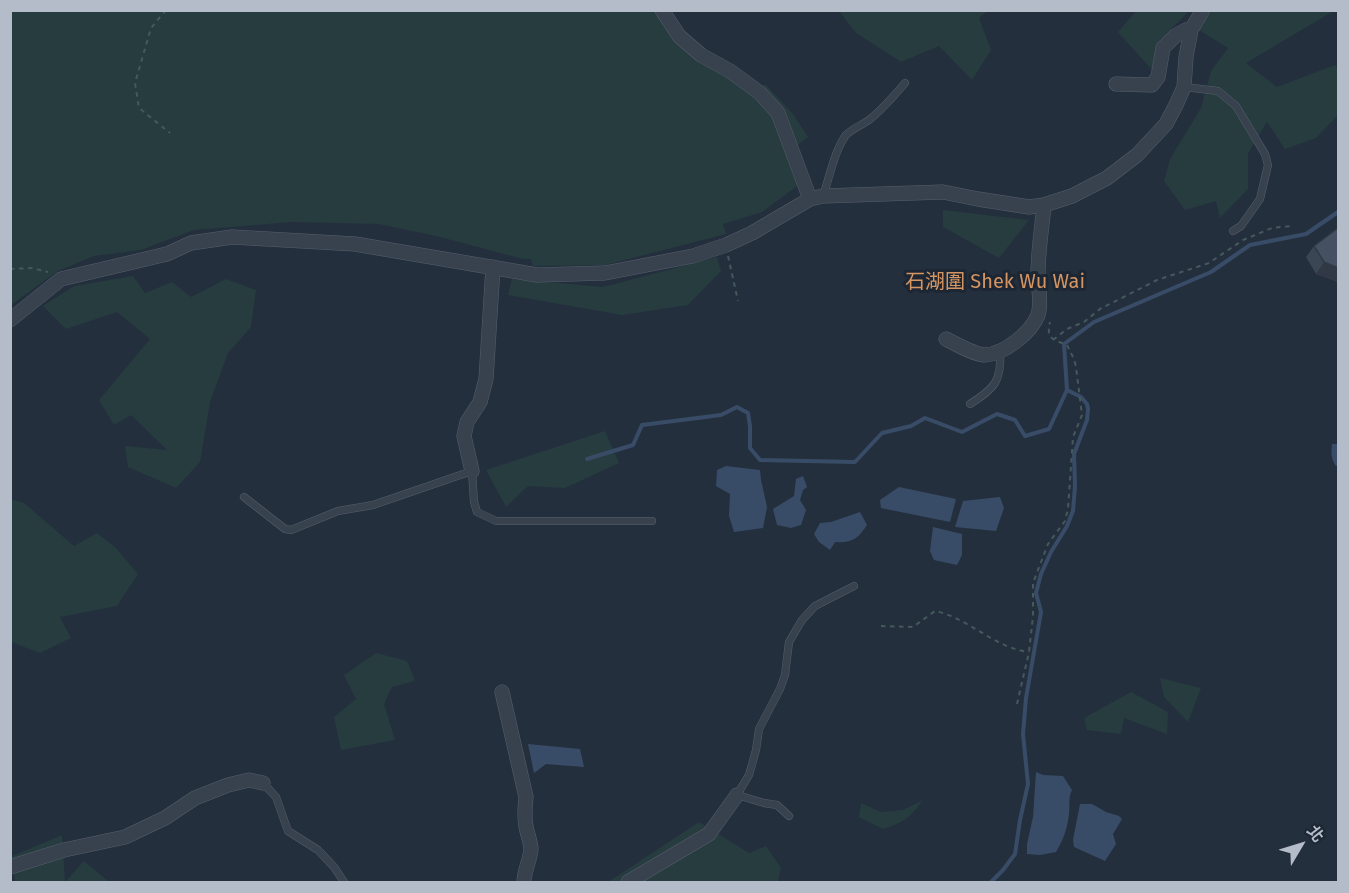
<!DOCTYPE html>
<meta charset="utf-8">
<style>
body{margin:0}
#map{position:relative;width:1349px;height:893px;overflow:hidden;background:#242f3e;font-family:"Fira Sans","Noto Sans TC",sans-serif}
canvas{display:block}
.frame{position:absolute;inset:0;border:12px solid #b4bcc9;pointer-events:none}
.north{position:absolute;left:1271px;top:815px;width:60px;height:60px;-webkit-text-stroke:4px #1d2633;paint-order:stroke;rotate:52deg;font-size:16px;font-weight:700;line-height:24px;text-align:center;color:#b4bcc9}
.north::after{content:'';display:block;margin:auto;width:21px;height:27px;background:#b4bcc9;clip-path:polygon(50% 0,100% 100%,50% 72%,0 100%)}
</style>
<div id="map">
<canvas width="1349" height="893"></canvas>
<div class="frame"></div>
<div class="north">北</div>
</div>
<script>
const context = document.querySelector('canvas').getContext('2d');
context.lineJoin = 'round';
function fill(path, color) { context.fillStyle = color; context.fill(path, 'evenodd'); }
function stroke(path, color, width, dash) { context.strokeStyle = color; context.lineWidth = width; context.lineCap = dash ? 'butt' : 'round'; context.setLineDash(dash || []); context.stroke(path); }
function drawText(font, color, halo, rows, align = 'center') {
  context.font = font + ' "Fira Sans","Noto Sans TC",sans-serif'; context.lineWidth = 6; context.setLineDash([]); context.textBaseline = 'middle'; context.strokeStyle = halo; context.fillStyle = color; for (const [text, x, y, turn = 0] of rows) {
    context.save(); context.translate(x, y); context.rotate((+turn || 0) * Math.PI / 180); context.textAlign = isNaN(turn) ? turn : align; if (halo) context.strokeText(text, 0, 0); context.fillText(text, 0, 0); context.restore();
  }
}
fill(new Path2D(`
 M11,11h648l86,77 21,-3 27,29 15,23 -19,15 11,32 -38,28 -39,12 3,10 -121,31 -72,1 -2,-7h-8l-83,-22 -61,-13 -87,-2 -98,8 -53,20 -47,6 -36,15 -47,34z
 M839,11h149l-9,7 12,32 -19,30 -33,-34 -38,16 -45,-29z
 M1136,11h53l-30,30 -7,29 -34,-38z
 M1212,11h120v1l-86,51 31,24 58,-22 3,4v46l-22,23 -31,11 -18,-27 -19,31v36l-28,29 -4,-17 -31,9 -21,-29 6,-22 31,-51 10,-37 17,-23 -29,-18z
 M943,210l86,10 -30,38 -56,-31z
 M717,257l4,14 -33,34 -66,10 -114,-20 4,-16 91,8z
 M133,276l12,17 27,-11 19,15 35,-18 30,11 -5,37 -23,26 -18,49 -10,60 -24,26 -48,-21 -3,-21 42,4 -36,-35 -17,10 -15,-25 51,-61 -33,-27 -51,17 -23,-23 31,-20z
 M605,431l14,32 -54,25 -37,-2 -22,21 -20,-37z
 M10,499l14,4 50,43 23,-13 19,15 22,26 -21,32 -57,11 11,21 -31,15 -29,-11z
 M376,653l31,8 8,20 -23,6 -8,17 11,36 -54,10 -7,-33 22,-18 -12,-24z
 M1160,678l41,10 -13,34 -24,-25z
 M1131,692l37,20 -1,22 -43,-16 -3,16 -34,-4 -3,-12z
 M923,800c-12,17 -20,23 -40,29l-24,-12 2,-14 20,9 22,-2z
 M699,822l50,31 17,-7 15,22 -3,14h-170z
 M62,835l3,47 19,-21 25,21h-94l-5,-25z`), '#263c3f');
fill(new Path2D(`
 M1332,444h6v22h-2c-5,-7 -5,-13 -4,-22z
 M726,466l34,4 1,10 6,27 -4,21 -29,4 -5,-16 1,-22 -14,-8 1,-16z
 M803,476l4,11 -4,3 -3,10 6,10 -5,15 -10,3 -14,-3 -4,-16 21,-13 2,-17z
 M899,487l57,12 -6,23 -69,-14 -1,-8z
 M1000,497l4,11 -8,23 -41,-4 8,-26z
 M860,512l7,13c-9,14 -15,18 -32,17l-5,8 -11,-8 -5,-8 6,-11 11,-1z
 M933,527l29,7v21l-5,10 -23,-5 -4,-9z
 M528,744l52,5 4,18 -38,-3 -12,9z
 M1036,772l7,3 20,1 9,14c-4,8 -2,15 -3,24 -2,16 -5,24 -13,38l-16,3 -13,-1v-10l6,-27z
 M1080,804h12l14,8 13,4 3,3 -9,15 3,10 -11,17 -31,-14 -1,-7z`), '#394c67');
stroke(new Path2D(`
 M587,459l46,-14 9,-20 79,-10 16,-8 11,6 2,13v22l10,12 95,2 27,-29 29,-7 14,-8 37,14 35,-18 18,6 10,16 24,-7 18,-39 -3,-46 30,-22 117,-50 39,-27 56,-11 32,-22
 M991,882l12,-12 12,-16 5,-34 8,-36 -5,-50 3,-36 15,-86 -5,-19 5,-19 10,-22 16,-26 6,-15 2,-25 -1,-32 13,-34 1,-11 -1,-5 -6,-7 -14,-7`), '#394c67', 4);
const service = new Path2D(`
 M1184,87l34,4 18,15 29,48 3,11 -8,34 -19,27 -8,5
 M823,196c6,-17 12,-47 23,-61 7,-7 16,-10 23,-15 14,-11 25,-24 36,-37
 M970,404c24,-15 32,-23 30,-52
 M244,497l41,32 6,1 47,-19 35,-6 99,-34 2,31 3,10 19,9h156
 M263,783l13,14 12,34 30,19 16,17 10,15
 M789,816l-12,-11 -13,-2 -27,-8 12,-20 7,-25 3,-21 21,-40 5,-14 4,-33 13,-22 13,-14 39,-20`);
const minor = new Path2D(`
 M662,10l17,26 22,19 29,16 30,22 18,20 32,86
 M1116,84l36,1 6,-8 5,-29 12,-12 11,-6h5
 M10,320l51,-41 106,-25 24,-11 41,-6 123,7 182,31 68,-2 88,-17 33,-11 26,-12 58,-34 13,-3 120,-4 35,7 51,8 15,-2 28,-9 35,-18 30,-23 29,-31 10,-19 8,-18 2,-30 5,-27 12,-20
 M946,339c10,5 29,16 39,16 19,-1 46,-22 53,-40 4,-12 0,-28 0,-41 0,-24 4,-46 6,-69
 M472,471l-8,-35 3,-14 13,-20 6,-23 7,-112
 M502,692l24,105c-1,10 -2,19 0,29 1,8 5,16 5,23 -1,12 -7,22 -7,33
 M10,867l54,-17 61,-13 40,-19 30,-20 33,-13 21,-5 14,3
 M628,882l81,-48 28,-39`);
stroke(service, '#565f6c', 8);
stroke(minor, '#565f6c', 15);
stroke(new Path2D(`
 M166,10l-15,18 -16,55 4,25 31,25
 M728,256l10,45
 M10,269l22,-1 16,4
 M1053,340l14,-11 17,-7 16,-13 57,-29 52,-17 34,-23 17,-7 12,-5 19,-2
 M881,626l32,1 22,-16c34,7 59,37 94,41
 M1017,704l12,-52 4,-36v-33l15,-39 17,-23 3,-12 5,-72 9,-22 -6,-48 -2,-8 -7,-14c-15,-6 -21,-6 -17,-23`), '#44595c', 2, [4.5, 4.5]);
stroke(service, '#38414e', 7);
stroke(minor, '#38414e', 14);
fill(new Path2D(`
 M1338,228v54l-22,-8 -10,-17 8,-11z`), '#3b4654');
fill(new Path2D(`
 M1324,262l14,6v14l-22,-8z`), '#303945');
const building = new Path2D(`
 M1338,228v40l-14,-6 -10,-16z`);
fill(building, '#455162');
stroke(building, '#303945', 1.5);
drawText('20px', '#d59563', '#1d2633', [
 ["石湖圍 Shek Wu Wai",995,282]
]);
</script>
